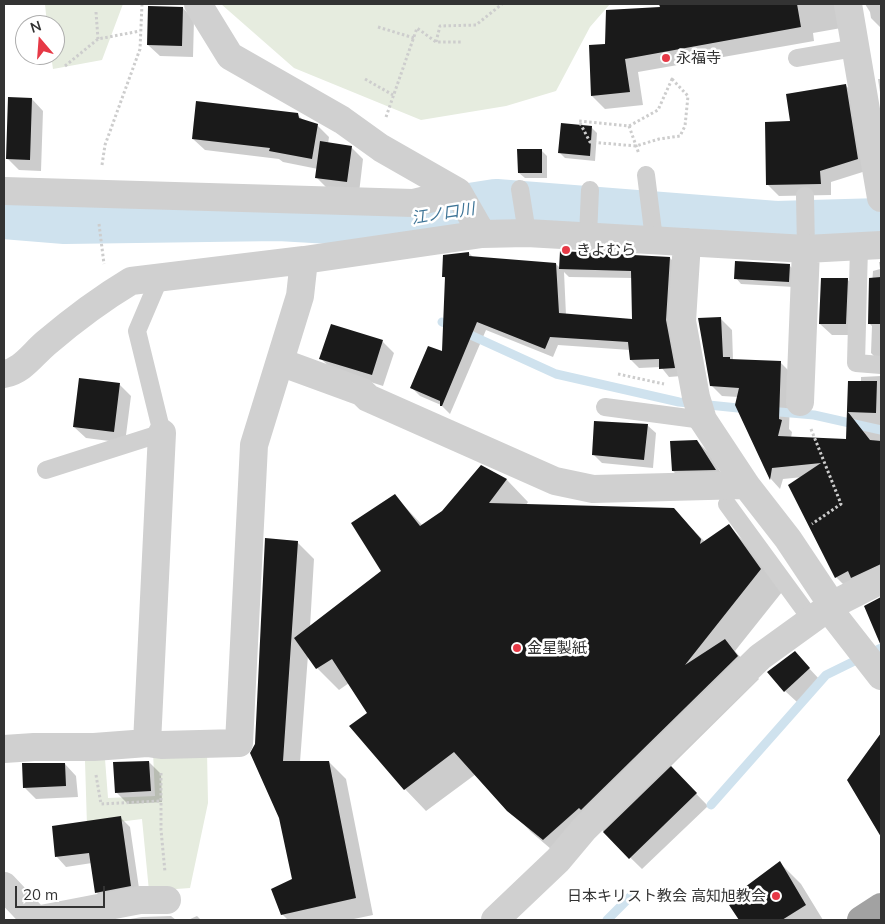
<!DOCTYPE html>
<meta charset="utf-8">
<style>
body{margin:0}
#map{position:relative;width:885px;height:924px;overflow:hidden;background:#fff;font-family:Mulish,sans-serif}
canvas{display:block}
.frame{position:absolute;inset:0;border:5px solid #333;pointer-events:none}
.north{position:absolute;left:15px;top:15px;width:50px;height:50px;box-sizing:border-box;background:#fff;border:1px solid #adadad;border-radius:50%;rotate:342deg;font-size:14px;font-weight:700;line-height:20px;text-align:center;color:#333}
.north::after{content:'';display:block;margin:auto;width:18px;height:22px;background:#e63946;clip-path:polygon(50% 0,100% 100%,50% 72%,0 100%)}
.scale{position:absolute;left:15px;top:886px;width:90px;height:22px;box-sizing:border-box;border:2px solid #333;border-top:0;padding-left:6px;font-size:15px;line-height:18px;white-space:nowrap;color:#333;-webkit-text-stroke:4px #fff;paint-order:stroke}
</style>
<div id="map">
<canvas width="885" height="924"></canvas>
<div class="frame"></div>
<div class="north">N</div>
<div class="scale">20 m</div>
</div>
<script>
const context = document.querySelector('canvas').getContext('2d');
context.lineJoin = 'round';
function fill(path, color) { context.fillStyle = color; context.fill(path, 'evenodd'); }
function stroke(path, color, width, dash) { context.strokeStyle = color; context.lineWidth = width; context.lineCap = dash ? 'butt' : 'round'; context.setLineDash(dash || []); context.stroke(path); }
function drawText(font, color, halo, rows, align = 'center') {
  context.font = font + ' Mulish,"Noto Sans JP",sans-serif'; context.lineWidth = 5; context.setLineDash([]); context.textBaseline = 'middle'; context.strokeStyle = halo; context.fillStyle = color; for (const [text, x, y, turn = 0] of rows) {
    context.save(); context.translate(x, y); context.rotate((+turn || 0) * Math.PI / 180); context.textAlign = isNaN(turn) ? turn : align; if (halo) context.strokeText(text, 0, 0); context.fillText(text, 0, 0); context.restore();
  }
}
fill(new Path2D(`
 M45,4h78l-21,56 -49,9 -2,-14h4v-30h-8z
 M221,4h389l-20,23 -34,64 -50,15 -85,14 -127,-52z
 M207,751l1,52 -18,85 -41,3 -7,-72 -55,7 -2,-65 20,-2 3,39 47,-2 -2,-44z`), '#e6ecdf');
fill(new Path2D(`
 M660,4h195l-8,23 -34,6 1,8 -176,31 5,33 -38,4 -13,-13 15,-50 54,-38z
 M865,4h16v24l-10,-10 -1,-6z
 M183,8l11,12 -1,37 -33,-1 -12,-11z
 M878,79h3v20z
 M845,85l12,11 12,74 -38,12v13l-52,1 -11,-11 23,-63z
 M32,99l11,12 -2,60 -22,-1 -12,-12z
 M297,114l7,7 14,5 11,11 -1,7 23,3 12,12 -4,34 -31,-4 -11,-11 1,-9 -35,-7 -4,-3 -74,-9 -12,-11z
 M592,128l5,5 -2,28 -30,-3 -5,-5z
 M541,150l6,6v22h-22l-6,-5z
 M561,252l109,6 8,8 4,110 -13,1 -8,-10 -22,1 -8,-8 -1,-10 -72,-5 -5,12 -67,-27 -36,84 -9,-9 -21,-9 -8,-8 31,-35 3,-74 -3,-3 26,-23 5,5 82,6 5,5zM564,272l5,5 64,1v42l-67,-5z
 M879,262h2v101l-10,-10 1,-27 -3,-3 4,-52 7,-2z
 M789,265l6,6 -1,16 -53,-3 -5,-6z
 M847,279l12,12 -1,44h-26l-12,-11z
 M721,319l11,11 1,30 47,2 11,11 -2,56 3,3 -1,6 56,2 2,-58h12v-5l20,-1v204l-34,8 -11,-11 -33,-100 -20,2 -3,10 -9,-10 -34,-74 1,-8 -16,-1 -11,-11z
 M382,341l12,12 -11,33 -50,-16 -12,-11z
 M119,384l12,12 -6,47 -39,-5 -12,-11z
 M647,425l9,8 -3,35 -51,-5 -9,-9z
 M697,441l12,12 17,28 -41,2 -12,-12z
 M481,467l26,13 21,22 -2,3 148,5 31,32 24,-16 21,22 32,44 -47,59 24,28 -89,88 38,39 -66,63 -41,-40 -36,32 -34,-29 -55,-58 -50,37 -21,-22 -36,-76 -20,-30 -10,7 -22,-22 -9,-13 -8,107h29l17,17 27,136 -24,5h-61l-6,-6 12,-34 -14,-62 -24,-74 41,-202 17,17 -4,68 72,-56 13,-75 28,30 20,-14z
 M806,665l15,16 -24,21 -12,-11z
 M881,751v84l-15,-79z
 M149,762l12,12 1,28 -34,2 -12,-12z
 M65,764l11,12 2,21 -42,2 -12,-12z
 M120,817l10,10 10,68 -34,7 -10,-10 -4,-29 -26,4 -9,-10 -4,-30z
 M779,862l22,22 22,36h-83l-9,-15 19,-13z
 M171,916l5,4h-52l18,-3z
 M197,916l4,4h-13z`), '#0003');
stroke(new Path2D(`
 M412,219l4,9
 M442,322l114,52 123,28 69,7
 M768,411l46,4 67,15
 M711,805l115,-130 55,-27
 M607,920l26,-26`), '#cfe2ee', 9);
stroke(new Path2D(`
 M4,212l61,5 214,-3 121,7 96,-15 280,22 105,-3`), '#cfe2ee', 54);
fill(new Path2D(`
 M659,4h138l4,23 -176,32 5,33 -39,4 -2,-51 16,-1 1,-34 54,-3z
 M148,6l35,1 -1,39 -35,-1z
 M846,84l12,75 -38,12 1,13 -55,1 -1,-63 25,-1 -4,-27z
 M8,97l24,1 -2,62 -24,-1z
 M196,101l102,12 1,5 19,6 -6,35 -43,-8 1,-3 -78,-9z
 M561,123l31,3 -2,30 -32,-3z
 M320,141l32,5 -5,36 -32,-4z
 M517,149h25v24h-24z
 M560,251l110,6 -4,63 9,48 -16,1v-10l-29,1 -2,-18 -78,-5 -5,12 -68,-27 -35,84h-2v-5l-30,-13 18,-42 14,5 3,-74h-3l1,-22 26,-3v4l87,7 3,50 73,6 -1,-48 -72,-2z
 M735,261l55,3 -1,18 -55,-3z
 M881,277v47h-13l1,-46z
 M821,278h27l-2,46h-27z
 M721,317l2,40h7v2l51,2 -2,58 3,1 -4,16 68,3 2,-58h29l-1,32 -28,-1 22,28 11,1v123l-30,14 -3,-7 -13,7 -47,-93 33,-22 -49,5 -2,12 -35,-75 4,-17 -29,-2 -12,-68z
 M331,324l52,16 -11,35 -53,-16z
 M79,378l41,5 -6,49 -41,-5z
 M594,421l54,3 -4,36 -52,-5z
 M697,440l19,30 -44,1 -2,-30z
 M481,465l26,14 -18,24 185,5 27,31 -1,5 29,-20 32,45 -76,96 40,-26 13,17 -157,154 -2,-2 -36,32 -36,-29 -53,-59 -50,38 -55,-64 18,-13 -35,-54 -16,10 -22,-31 87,-67 -30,-48 44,-29 25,32 22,-15z
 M265,538l33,3 -15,220h46l27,137 -75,17 -10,-26 21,-10 -13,-61 -29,-65 5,-9z
 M881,597v49l-17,-40z
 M795,651l15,17 -26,24 -17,-20z
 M881,733v104l-34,-57z
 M149,761l2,30 -36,2 -2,-31z
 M22,763h43l1,23 -43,2z
 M671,766l26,27 -68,66 -26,-27z
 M121,816l10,70 -36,7 -6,-40 -34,4 -3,-31z
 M780,861l26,44 -24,15h-43l-10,-15 20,-13 -4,-5z`), '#1a1a1a');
stroke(new Path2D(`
 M77,5v-1
 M96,12l2,27
 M378,27l36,11
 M436,42l4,-16 36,-1 26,-21
 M65,66l33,-27 42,-8
 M365,79l28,16
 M672,79l16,17 -3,30 -5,10 -21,3 -23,7 -46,-4 -11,-21 50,5 29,-16z
 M386,117l31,-89 19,14h27
 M629,126l10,28
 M102,165l3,-20 35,-96 2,-45
 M99,224l5,40
 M618,374l46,10
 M811,429l30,75 -29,20
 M161,773v57l4,42
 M96,775l5,29 60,-3`), '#cdcdcd', 3, [2.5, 2.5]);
stroke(new Path2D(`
 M797,58l58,-10
 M646,175l8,64
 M520,189l7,44
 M805,196l1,53
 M588,236l2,-46
 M859,247l-3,116 25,2
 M605,407l98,13
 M46,470l116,-37 -25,-102 23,-54
 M727,504l84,115`), '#d0d0d0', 18);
stroke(new Path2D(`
 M198,4l32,52 112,64 39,28 77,44 24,42
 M848,4l33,194
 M4,191l409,12 45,-11
 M687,242l-5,79 14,76 7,23 43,65 42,54 44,66
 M280,362l82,30 6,6 187,83 38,8 153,-4
 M4,374c18,-3 28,-19 42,-31 27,-23 55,-44 85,-62l173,-21 178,-26 45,-1 279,16 75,-4
 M800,402l6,-153
 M828,608l53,68
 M147,743l15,-310
 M4,749l30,-2h60l53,-4 14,2 78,-2 15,-298 46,-149 4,-36
 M36,920l104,-20h27
 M495,920l63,-60 26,-31 176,-172 72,-52 49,-25`), '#d0d0d0', 28);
stroke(new Path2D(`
 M4,886l32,34`), '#d0d0d0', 28);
stroke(new Path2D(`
 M861,920l20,-13`), '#a2a2a2', 28);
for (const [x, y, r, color] of [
 [666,58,5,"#e63946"],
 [566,250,5,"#e63946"],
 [517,648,5,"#e63946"],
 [776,896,5,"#e63946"]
]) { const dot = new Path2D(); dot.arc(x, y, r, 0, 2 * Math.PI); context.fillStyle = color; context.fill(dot); stroke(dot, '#fff', 2); }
drawText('15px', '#333', '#fff', [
 ["永福寺",676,58],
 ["きよむら",576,250],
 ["金星製紙",527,648],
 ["日本キリスト教会 高知旭教会",766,896,"right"]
], 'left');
drawText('italic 16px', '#3f7597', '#fff', [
 ["江ノ口川",443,214,-9]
]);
</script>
